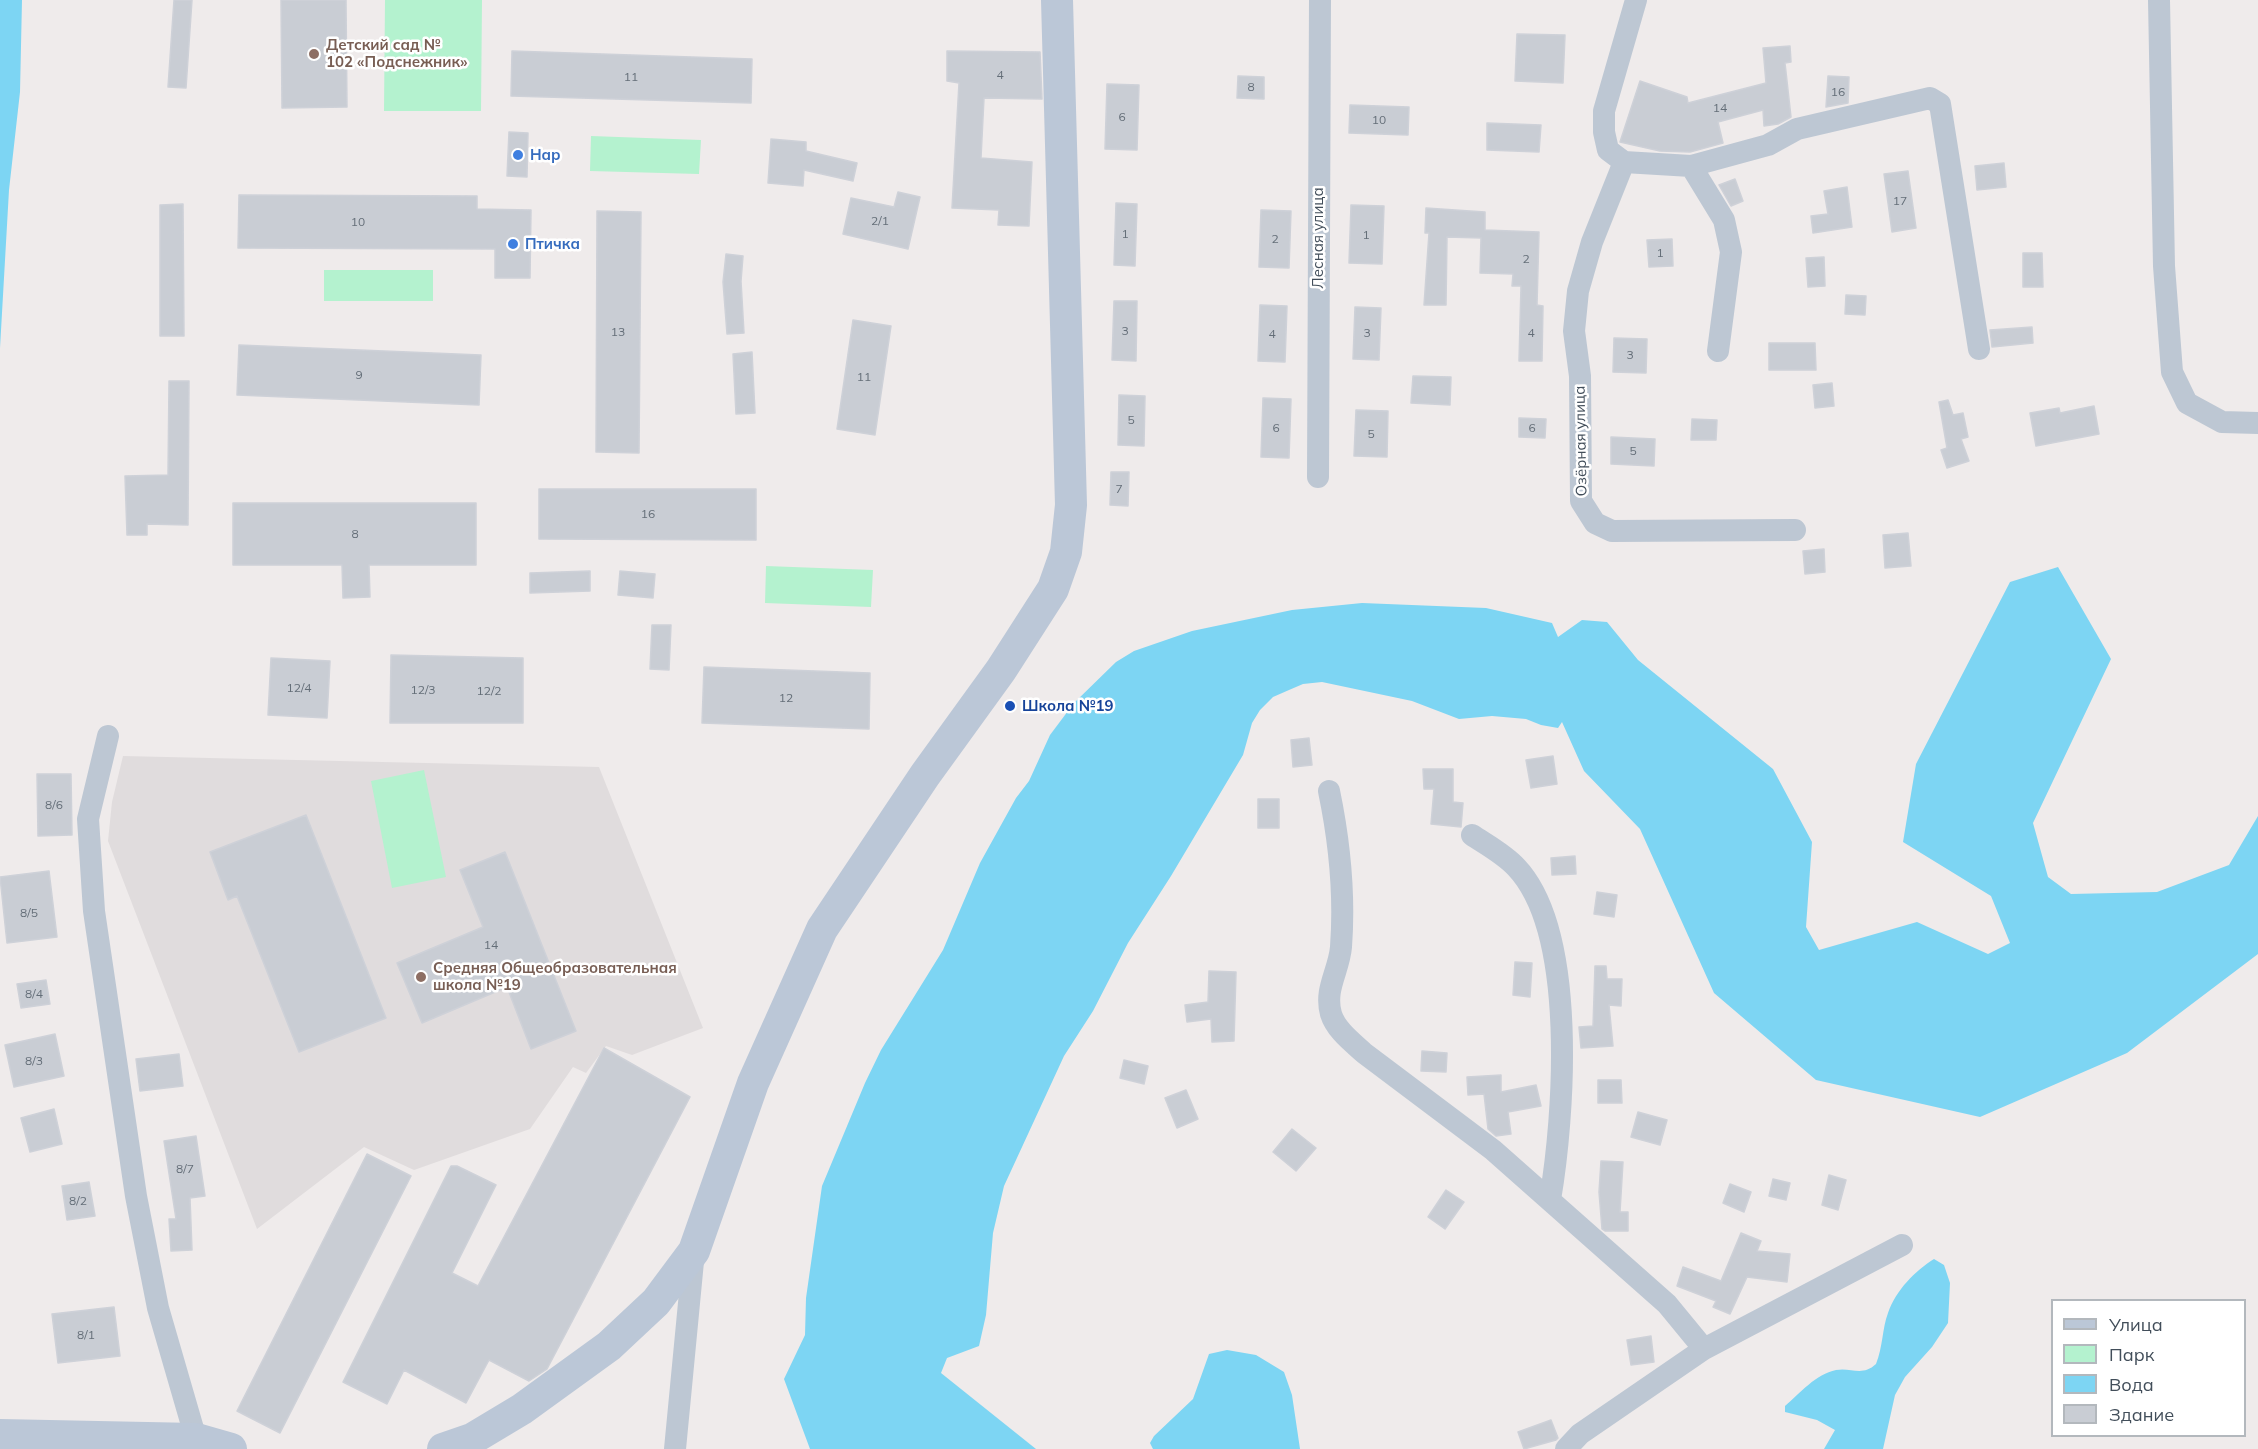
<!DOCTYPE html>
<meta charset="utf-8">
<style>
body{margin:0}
#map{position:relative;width:2258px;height:1449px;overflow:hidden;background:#efebeb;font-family:Mulish,sans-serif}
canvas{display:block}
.legend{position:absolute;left:2051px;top:1299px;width:195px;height:138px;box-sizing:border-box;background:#fff;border:2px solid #b3b8bd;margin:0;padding:8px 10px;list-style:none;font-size:18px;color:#424e5a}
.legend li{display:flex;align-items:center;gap:12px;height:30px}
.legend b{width:30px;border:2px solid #b3b8bd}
</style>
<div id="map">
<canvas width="2258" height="1449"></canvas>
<ul class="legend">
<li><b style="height:8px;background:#bbc7d7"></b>Улица</li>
<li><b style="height:16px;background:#b4f2cf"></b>Парк</li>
<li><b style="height:16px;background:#7dd5f3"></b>Вода</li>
<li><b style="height:16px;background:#c9cdd4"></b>Здание</li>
</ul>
</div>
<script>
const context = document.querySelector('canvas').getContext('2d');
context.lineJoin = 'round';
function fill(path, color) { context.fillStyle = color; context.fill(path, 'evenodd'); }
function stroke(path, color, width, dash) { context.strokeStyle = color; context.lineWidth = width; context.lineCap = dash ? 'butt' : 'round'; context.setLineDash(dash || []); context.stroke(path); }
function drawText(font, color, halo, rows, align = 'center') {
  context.font = font + ' Mulish,sans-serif'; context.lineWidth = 5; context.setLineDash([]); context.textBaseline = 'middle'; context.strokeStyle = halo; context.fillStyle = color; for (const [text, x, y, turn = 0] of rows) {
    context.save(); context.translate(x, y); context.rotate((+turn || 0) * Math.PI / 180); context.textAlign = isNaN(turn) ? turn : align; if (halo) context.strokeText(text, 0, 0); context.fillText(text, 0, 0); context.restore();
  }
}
fill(new Path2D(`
 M123,756l476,11 104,261 -71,27 -26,-9 -20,27 -13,-6 -43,62 -116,41 -50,-23 -107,82 -149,-388 4,-39z`), '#e0dcdd');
fill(new Path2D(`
 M385,0h97l-1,111h-97z
 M591,136l110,4 -2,34 -109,-3z
 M324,270h109v31h-109z
 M766,566l107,4 -2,37 -106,-4z
 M424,770l22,107 -54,11 -21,-107z`), '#b4f2cf');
fill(new Path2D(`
 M0,0h22l-2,92 -11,98 -9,158z
 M2058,567l53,92 -78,164 15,54 23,17 86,-2 72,-27 29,-49v138l-131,99 -147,64 -164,-37 -102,-87 -74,-164 -56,-58 -22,-49 -4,6 -17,-3 -15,-6 -34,-3 -33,3 -47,-18 -90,-19 -19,2 -14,6 -16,7 -13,13 -8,13 -9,32 -72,121 -43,67 -35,68 -29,45 -60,130 -11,47 -7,82 -7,31 -32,12 -6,15 95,76h-226l-26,-70 21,-44 1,-37 16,-112 43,-103 16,-33 62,-100 37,-87 36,-65 13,-17 21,-46 24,-32 42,-41 18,-11 58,-20 100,-21 70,-7 124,5 66,15 6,14 24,-17 25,2 31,38 135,109 39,73 -6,85 13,23 98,-28 71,32 22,-11 -19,-47 -88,-54 13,-78 94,-182z
 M1934,1259l10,6 6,18 -2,40 -16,24 -27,30 -10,18 -12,54h-59l11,-19 -18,-10 -32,-8v-6c15,-13 31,-32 51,-36 15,-3 26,7 40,-6 7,-17 6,-35 12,-51 8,-23 27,-42 46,-54z
 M1227,1350l29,5 28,17 8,23 8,54h-147l-3,-6 4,-7 39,-37 16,-45z`), '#7dd5f3');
const building = new Path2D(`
 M174,0h18l-6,88 -18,-1z
 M281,0h65l1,107 -65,1z
 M1517,34l48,1 -2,48 -48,-2z
 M1790,46l1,16 -6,1 6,54 -13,7 -14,2 -1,-16 -45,12 5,21 -33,9 -30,-1 -40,-9 20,-61 47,16 1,6 78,-20 -3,-35z
 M512,51l240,8 -1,44 -240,-7z
 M947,51l93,1 2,47 -58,-1 -3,60 51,4 -3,64 -31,-1 1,-15 -47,-2 7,-125 -12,-2z
 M1238,76l26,1v22l-27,-1z
 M1828,76l21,1 -1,26 -22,4z
 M1107,84l32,1 -2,65 -32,-1z
 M1350,105l59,2 -1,28 -59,-2z
 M1487,123l54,2 -2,27 -52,-2z
 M509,132l19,1 -1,44 -20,-1z
 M771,139l35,3v9l51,12 -4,18 -49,-11 -1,16 -35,-3z
 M2004,163l2,24 -29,3 -2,-24z
 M1908,171l8,57 -24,4 -8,-58z
 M1735,179l8,22 -12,5 -12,-21z
 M1847,187l5,40 -39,6 -2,-17 17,-2 -4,-23z
 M898,192l22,5 -12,52 -65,-15 8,-36 43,9z
 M239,195l238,1v13l54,1 -1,68h-35v-29l-257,-1z
 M1116,203l21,1 -2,62 -21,-1z
 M183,204l1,132h-24v-131z
 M1351,205l33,1 -2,58 -33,-1z
 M1426,208l59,4v18l54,2 -2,73 6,1 -1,55h-23l2,-75h-9l1,-12 -33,-1 1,-35 -34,-1 -1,68h-22l5,-72h-4z
 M1261,210l30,1 -2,57 -30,-1z
 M597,211l44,1 -2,241 -43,-1z
 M1672,239l1,27 -24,1 -2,-27z
 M2023,253h19l1,34h-20z
 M726,254l17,2 -2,25 3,52 -17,1 -4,-52z
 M1824,257l1,29 -17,1 -2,-29z
 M1846,295l20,1 -1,19 -20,-1z
 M1114,301h23l-1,60 -24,-1z
 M1260,305l27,1 -2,56 -27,-1z
 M1355,307l26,1 -2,52 -26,-1z
 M853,320l38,6 -16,109 -38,-6z
 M2032,327l1,16 -41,4 -2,-17z
 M1614,338l33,1 -1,34 -33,-1z
 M1769,343h46l1,27h-47z
 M239,345l242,10 -2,50 -242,-10z
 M752,352l3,61 -19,1 -3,-60z
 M1413,376l38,1 -1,28 -39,-2z
 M169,381h20l-1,144 -41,-1v11h-20l-2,-59 43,-1z
 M1832,383l2,23 -19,2 -2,-23z
 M1119,395l26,1 -1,50 -26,-1z
 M1263,398l28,1 -2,59 -28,-1z
 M1948,400l5,15 10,-2 5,24 -7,2 8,22 -22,7 -6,-18 6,-2 -8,-46z
 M2094,406l5,28 -63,12 -6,-33 29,-5 1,5z
 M1356,410l32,1 -1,46 -33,-1z
 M1519,418l27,1 -1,19 -26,-1z
 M1692,419l25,1 -1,20h-25z
 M1611,437l44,2 -1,27 -43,-2z
 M1111,472h18l-1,34 -18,-1z
 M539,489h217v51l-217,-1z
 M233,503h243v62h-107l1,32 -27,1 -1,-33h-109z
 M1908,533l3,33 -26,2 -2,-33z
 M1824,549l1,23 -20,2 -2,-23z
 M590,571v20l-60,2v-20z
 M620,571l35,3 -2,24 -35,-3z
 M652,625h19l-2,45 -19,-1z
 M391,655l132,3v65h-133z
 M271,658l59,3 -3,57 -59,-3z
 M704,667l166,6 -1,56 -167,-6z
 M1309,738l3,27 -19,2 -2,-27z
 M1553,756l4,28 -26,4 -5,-28z
 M1423,769h30v33l10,1 -2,24 -30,-3 3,-35h-10z
 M37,774h34l1,61 -34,1z
 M1258,799h21v29h-21z
 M306,815l80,203 -87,34 -62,-156 -9,4 -18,-48z
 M505,852l71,179 -45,18 -24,-62 -85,36 -25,-60 86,-36 -23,-57z
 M1575,856l1,18 -24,1 -1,-17z
 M49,871l8,66 -50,6 -7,-66z
 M1597,892l20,3 -3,22 -20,-3z
 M1515,962l17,1 -2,34 -17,-2z
 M1595,966h11l1,13h15l-1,27 -12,-1 4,41 -32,2 -2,-21 14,-1z
 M1209,971l27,1 -2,69 -22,1 -1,-23 -24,3 -2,-17 23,-3z
 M46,980l4,24 -29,4 -4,-24z
 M55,1034l9,42 -50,11 -9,-42z
 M604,1048l86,49 -143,272 -18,12 -40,-21 -23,43 -62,-33 -17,34 -44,-22 108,-216h6l39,19 -44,88 26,13z
 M1422,1051l25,2 -1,19 -25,-1z
 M179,1054l4,32 -43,5 -4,-32z
 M1124,1060l24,6 -4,18 -24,-6z
 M1501,1075v17l35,-7 5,21 -33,6 3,22 -15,2 -8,-7 -4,-35 -16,1 -1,-18z
 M1598,1080h23l1,23h-24z
 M1186,1090l12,29 -21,9 -12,-30z
 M54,1109l8,35 -32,8 -9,-34z
 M1638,1112l29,8 -7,25 -29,-8z
 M1292,1129l24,19 -20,23 -23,-19z
 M196,1136l9,60 -15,2 2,52 -21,1 -2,-32h7l-12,-78z
 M367,1154l44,22 -131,257 -43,-22z
 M1601,1161l22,1 -3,50h8v19h-23l-3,-2 -3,-37z
 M1829,1175l17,5 -8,30 -16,-5z
 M1773,1179l17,4 -4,17 -17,-4z
 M89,1182l6,34 -28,4 -5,-34z
 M1730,1184l21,8 -7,20 -21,-9z
 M1446,1190l18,12 -19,27 -17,-12z
 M1741,1233l20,8 -4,10 33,3 -3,28 -40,-5 -17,37 -17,-7 3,-6 -39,-15 6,-19 38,14z
 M114,1307l6,49 -62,7 -6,-49z
 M1651,1336l3,26 -23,3 -4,-25z
 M1551,1420l7,18 -2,2 -32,9 -6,-17z`);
fill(building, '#c9cdd4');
stroke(building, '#ced1d8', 1.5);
stroke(new Path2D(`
 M1636,0l-32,111v21l4,18 16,12 67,4 77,-21 29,-16 133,-31 10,6 39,245
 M2159,0l5,266 8,106 15,31 35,19 36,1
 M1624,162l-32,80 -14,49 -4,40 6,45 1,125 14,22 17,8 183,-1
 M1691,166l33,54 7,32 -13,99
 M1318,477l2,-477
 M108,736l-20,83 6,92 42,285 22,112 38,131
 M1329,791c11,53 16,102 12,156 -2,24 -17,42 -10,67 5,16 21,28 33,39l129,97 174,154 37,45
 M1472,835c15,10 32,19 44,32 62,65 48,250 34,333
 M675,1449l19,-198
 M1566,1449l14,-15 124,-85 198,-104`), '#bdc7d3', 22);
stroke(new Path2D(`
 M0,1435l196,4 35,10
 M443,1449l29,-10 50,-30 87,-63 47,-44 38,-51 59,-168 69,-154 103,-154 76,-105 52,-81 13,-37 5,-47 -14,-505`), '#bbc7d7', 32);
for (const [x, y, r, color] of [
 [314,54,6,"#8d6e63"],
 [518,155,6,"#3f7fe0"],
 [513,244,6,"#3f7fe0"],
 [1010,706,6,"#1a4fb4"],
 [421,977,6,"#8d6e63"]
]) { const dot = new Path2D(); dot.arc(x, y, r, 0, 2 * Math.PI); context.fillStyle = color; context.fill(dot); stroke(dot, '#fff', 2); }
drawText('12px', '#646e78', null, [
 ["4",1000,75],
 ["11",631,77],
 ["8",1251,87],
 ["16",1838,92],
 ["14",1720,108],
 ["6",1122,117],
 ["10",1379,120],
 ["17",1900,201],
 ["2/1",880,221],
 ["10",358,222],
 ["1",1125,234],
 ["1",1366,235],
 ["2",1275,239],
 ["1",1660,253],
 ["2",1526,259],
 ["3",1125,331],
 ["13",618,332],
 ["3",1367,333],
 ["4",1531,333],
 ["4",1272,334],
 ["3",1630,355],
 ["9",359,375],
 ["11",864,377],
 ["5",1131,420],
 ["6",1276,428],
 ["6",1532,428],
 ["5",1371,434],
 ["5",1633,451],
 ["7",1119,489],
 ["16",648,514],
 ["8",355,534],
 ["12/4",299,688],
 ["12/3",423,690],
 ["12/2",489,691],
 ["12",786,698],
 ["8/6",54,805],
 ["8/5",29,913],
 ["14",491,945],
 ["8/4",34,994],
 ["8/3",34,1061],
 ["8/7",185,1169],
 ["8/2",78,1201],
 ["8/1",86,1335]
]);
drawText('bold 15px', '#785e54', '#fff', [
 ["Детский сад №",326,45],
 ["102 «Подснежник»",326,62],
 ["Средняя Общеобразовательная",433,968],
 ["школа №19",433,985]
], 'left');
drawText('bold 15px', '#366cbe', '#fff', [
 ["Нар",530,155],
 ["Птичка",525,244]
], 'left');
drawText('15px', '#424e5a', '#fff', [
 ["Лесная улица",1318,238,-90],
 ["Озёрная улица",1581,441,-91]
]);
drawText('bold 15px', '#164399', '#fff', [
 ["Школа №19",1022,706]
], 'left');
</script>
